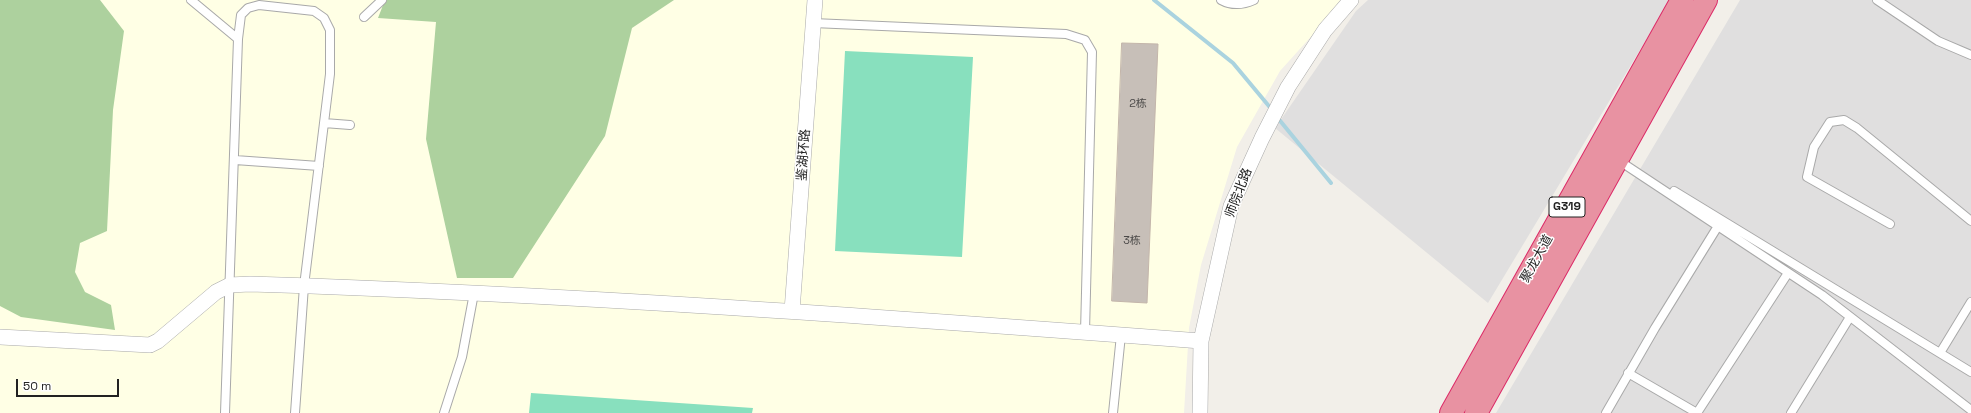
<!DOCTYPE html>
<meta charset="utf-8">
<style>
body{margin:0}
#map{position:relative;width:1971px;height:413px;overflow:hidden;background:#f2efe9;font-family:"Space Grotesk",sans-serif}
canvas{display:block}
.scale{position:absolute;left:16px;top:379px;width:103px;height:18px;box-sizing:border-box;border:2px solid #222;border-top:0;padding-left:5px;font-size:12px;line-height:14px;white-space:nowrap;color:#222;-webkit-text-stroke:3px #fff;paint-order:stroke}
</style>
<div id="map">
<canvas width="1971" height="413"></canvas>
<div class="scale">50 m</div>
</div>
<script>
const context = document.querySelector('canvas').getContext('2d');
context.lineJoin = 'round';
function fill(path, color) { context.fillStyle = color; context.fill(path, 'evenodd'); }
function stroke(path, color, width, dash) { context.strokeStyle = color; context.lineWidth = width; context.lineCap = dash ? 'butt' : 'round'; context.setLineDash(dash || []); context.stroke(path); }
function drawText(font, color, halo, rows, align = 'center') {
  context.font = font + ' "Space Grotesk","Noto Sans SC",sans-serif'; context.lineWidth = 3; context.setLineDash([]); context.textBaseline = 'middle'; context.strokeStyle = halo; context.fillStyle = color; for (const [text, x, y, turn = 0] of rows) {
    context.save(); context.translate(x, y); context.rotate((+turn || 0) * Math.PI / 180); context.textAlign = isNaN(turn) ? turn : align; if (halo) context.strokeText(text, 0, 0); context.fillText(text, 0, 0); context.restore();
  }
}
fill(new Path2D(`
 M1368,0h302l-182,303 -213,-175 81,-117z
 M1740,0h231v413h-475z`), '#e0dfdf');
fill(new Path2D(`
 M0,0h1344l-64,71 -43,76 -36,118 -12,63 -5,85h-1184z`), '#ffffe5');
fill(new Path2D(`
 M0,0h100l24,31 -11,79 -6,121 -27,12 -5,29 10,20 26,13 4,25 -94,-13 -21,-11z
 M385,0h289l-42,28 -27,108 -92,142h-56l-31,-139 10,-117 -58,-4z`), '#add19e');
fill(new Path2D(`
 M845,51l128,6 -11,200 -127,-6z
 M531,393l222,15 -1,5h-223z`), '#88e0be');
stroke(new Path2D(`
 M1154,0l79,63 40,48
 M1277,117l54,66`), '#aad3df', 4);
const building = new Path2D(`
 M1122,43l36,1 -11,259 -35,-2z`);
fill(building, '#c7bfb8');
stroke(building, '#c4b6ab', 1);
const lane = new Path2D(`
 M191,0l47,39 -13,374
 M1221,0c11,6 22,5 33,0
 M1877,0l61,41 33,14
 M364,17l18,-17
 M813,23l253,11 19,6 7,12 -7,280
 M238,39l3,-24 7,-7 11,-3 55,6 10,7 6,12v44l-26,212 -9,127
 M324,123l26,2
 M235,160l84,6
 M1618,160l204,135 149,115
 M1674,191l297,181
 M1890,224l-83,-47 7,-30 16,-25 14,-2 13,8 114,93
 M1940,353l31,-51
 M1628,373l69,40
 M444,413l18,-56 12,-64
 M1113,413l8,-78
 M1606,413l49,-85 63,-102
 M1697,413l91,-140
 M1791,413l59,-96`);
const street = new Path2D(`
 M792,311l23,-311
 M0,337l150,8 8,-4 58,-49 14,-7 20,-1c318,10 634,33 951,57
 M1200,413l1,-72 30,-135 31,-68 26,-51 37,-57 26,-30`);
const highway = new Path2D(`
 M1451,413l231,-413
 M1476,413l230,-413`);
stroke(lane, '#a9a9a9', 10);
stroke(street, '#a9a9a9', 16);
stroke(highway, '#dc2a67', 24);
stroke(lane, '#fff', 8);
stroke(street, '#fff', 15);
stroke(highway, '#e892a2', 22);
drawText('11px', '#4b4948', null, [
 ["2栋",1138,104],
 ["3栋",1132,241]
]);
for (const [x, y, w] of [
 [1567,207,36]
]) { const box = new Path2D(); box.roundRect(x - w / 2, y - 10, w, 20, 3); context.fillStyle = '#fff'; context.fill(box); stroke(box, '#222', 1); }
drawText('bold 12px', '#222', null, [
 ["G319",1567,207]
]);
drawText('13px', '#222', '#fff', [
 ["鉴湖环路",804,155,-86],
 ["师院北路",1239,193,-69],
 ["聚龙大道",1537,259,-61]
]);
</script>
